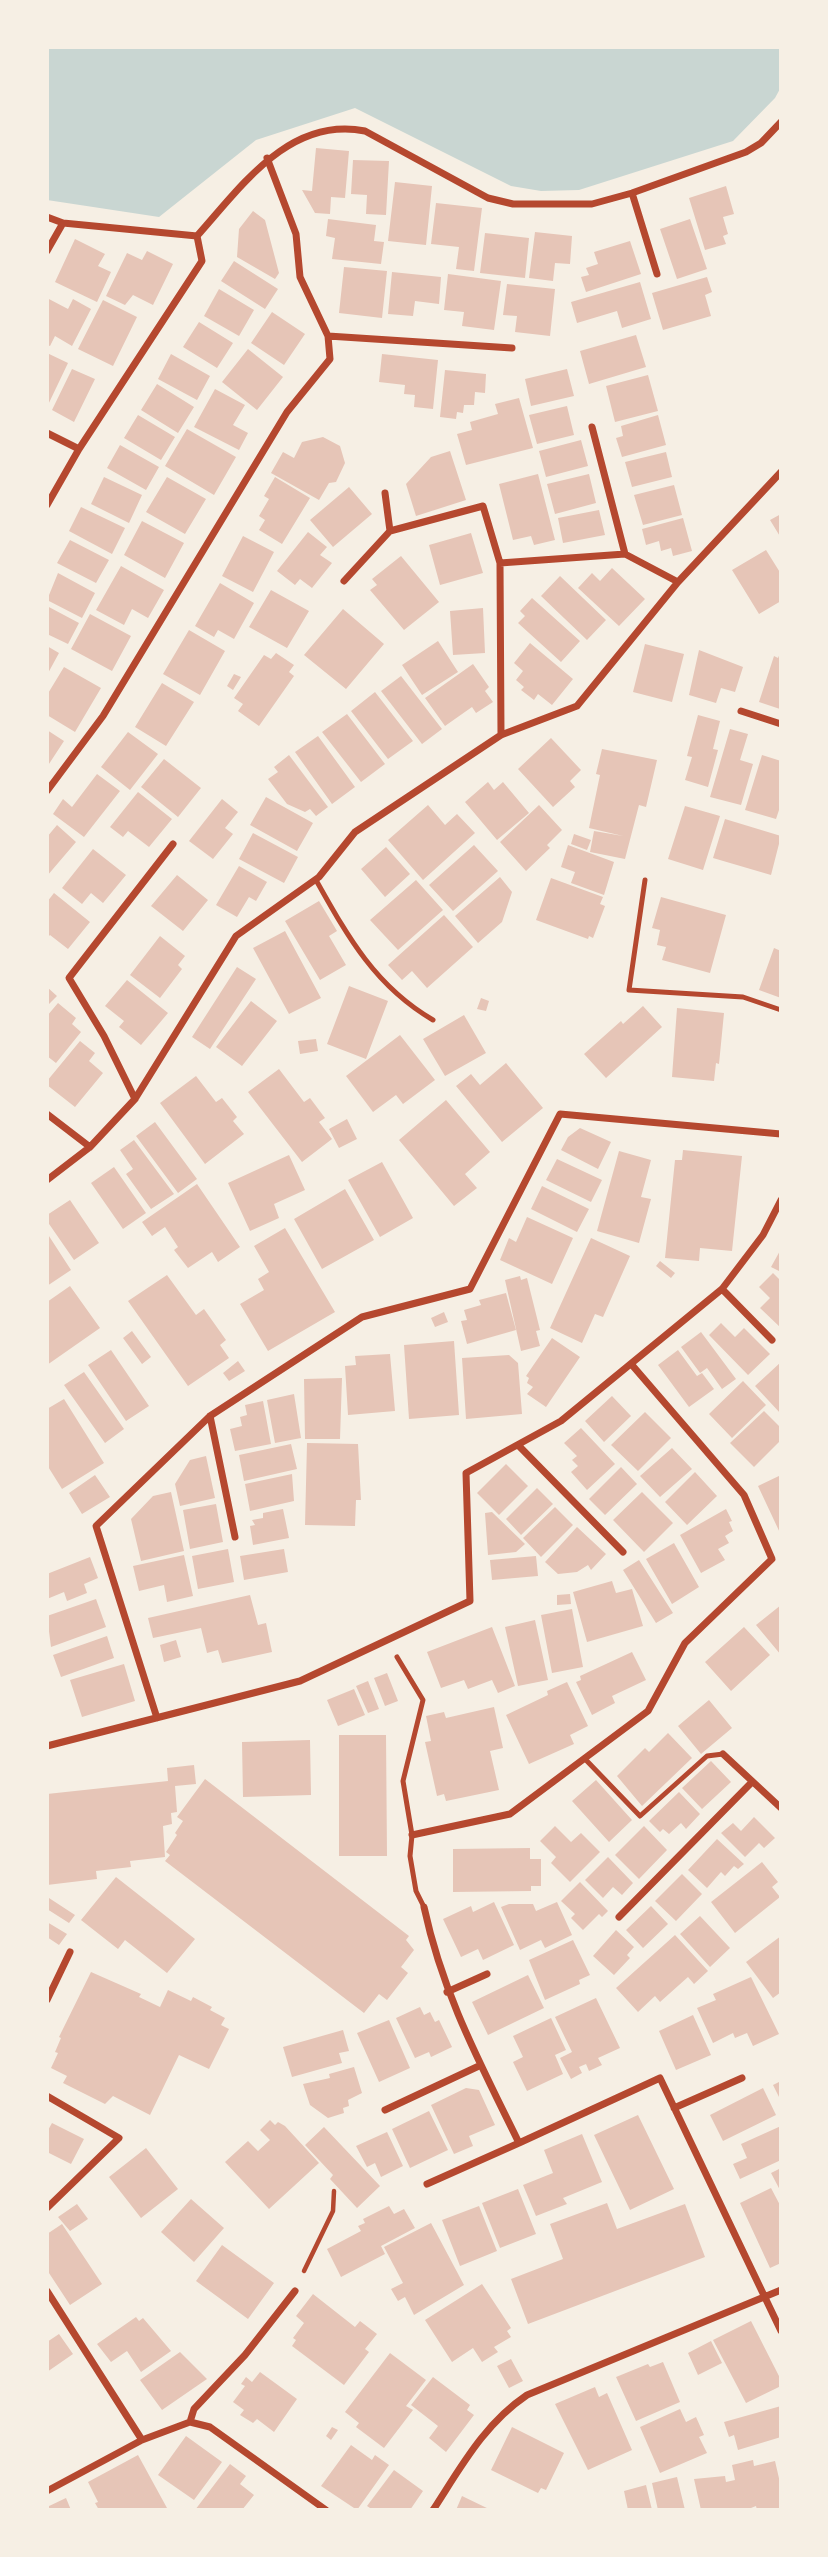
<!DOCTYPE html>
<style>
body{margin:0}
#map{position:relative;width:828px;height:2557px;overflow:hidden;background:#f6efe4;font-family:Arial,sans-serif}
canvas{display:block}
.frame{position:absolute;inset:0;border:49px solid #f6efe4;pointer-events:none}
</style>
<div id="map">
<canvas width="828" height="2557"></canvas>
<div class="frame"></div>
</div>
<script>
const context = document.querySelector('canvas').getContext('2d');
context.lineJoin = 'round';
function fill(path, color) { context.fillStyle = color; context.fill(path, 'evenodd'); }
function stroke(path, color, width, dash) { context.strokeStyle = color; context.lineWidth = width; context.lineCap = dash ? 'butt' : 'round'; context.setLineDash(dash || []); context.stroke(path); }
fill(new Path2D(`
 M47,47h734v40l-6,11 -42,43 -154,49 -38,1 -30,-5 -156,-78 -99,32 -97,77 -112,-17z`), '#c9d6d2');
fill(new Path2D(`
 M316,148l33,3 -4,47 -14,-1 -1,17 -15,-1 -13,-23 10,1z
 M353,160l36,1 -3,54 -20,-1 1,-19 -16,-1z
 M395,182l37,4 -6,59 -38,-4z
 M726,186l8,28 -11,3 5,17 -5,2 3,8 -21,6 -16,-52z
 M436,203l46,5 -8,63 -18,-2 3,-22 -28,-3z
 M253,211l12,9 14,53 -4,6 -38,-22 2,-28z
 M328,219l48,6 -2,16 10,1 -3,22 -49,-5 3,-21 -9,-2z
 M690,219l17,50 -30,10 -17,-50z
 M535,232l37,4 -2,28 -15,-1 -2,18 -24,-3z
 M485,233l44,5 -4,40 -45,-5z
 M75,239l30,15 -7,12 13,6 -14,30 -42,-20z
 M630,241l11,33 -55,18 -5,-15 8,-2 -3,-7 12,-4 -4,-12z
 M147,251l26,13 -20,41 -20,-10 -8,10 -19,-9 21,-43 15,7z
 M234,261l44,28 -13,20 -44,-28z
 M344,267l43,4 -5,47 -43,-5z
 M392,272l49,5 -2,27 -24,-3 -2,15 -25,-2z
 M448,274l53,7 -7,49 -32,-4 2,-14 -20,-2z
 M707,277l5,15 -7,3 6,21 -48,14 -11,-37z
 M640,282l11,37 -29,9 -5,-17 -40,12 -6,-21z
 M507,284l48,5 -5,47 -35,-4 2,-16 -14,-1z
 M219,289l35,21 -15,26 -35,-20z
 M47,298l21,11 5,-10 18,10 -19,37 -17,-10 -5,10 -3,-1z
 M103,300l34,17 -24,49 -35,-17z
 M272,312l33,22 -21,31 -33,-22z
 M199,322l34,21 -16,25 -34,-21z
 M636,335l10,32 -57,17 -9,-33z
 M248,349l35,28 -26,33 -35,-28z
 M47,353l21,10 -21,44z
 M171,354l39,22 -13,24 -39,-21z
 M382,354l56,6 -5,49 -19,-2 1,-12 -11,-1 1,-9 -26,-3z
 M72,369l23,10 -21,43 -22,-12z
 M567,369l7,27 -43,10 -6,-27z
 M445,370l41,4 -1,19 -10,-1 -1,13h-10l-1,8 -6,-1 -1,7 -16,-2z
 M648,375l10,36 -43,11 -9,-36z
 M157,384l37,23 -16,26 -37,-23z
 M215,389l30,16 -12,20 15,8 -9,17 -45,-23z
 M519,398l14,50 -67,17 -9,-31 15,-4 -2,-8 28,-8 -3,-10z
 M567,406l7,29 -37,9 -8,-29z
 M138,415l37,22 -14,23 -37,-22z
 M658,415l8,30 -44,12 -6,-19 7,-2 -2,-10z
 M187,429l49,28 -22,38 -49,-29z
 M323,437l17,9 5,17 -9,19 -7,1 -10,17 -48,-27 12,-21 11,6 8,-16z
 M581,440l7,26 -42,11 -7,-26z
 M120,445l39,22 -13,23 -39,-22z
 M450,451l16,49 -50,16 -10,-32 25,-27z
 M666,452l6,25 -40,10 -7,-25z
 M538,474l17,66 -21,5 -3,-9 -18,4 -14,-56z
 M589,474l7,29 -41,11 -8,-30z
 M104,477l38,18 -13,28 -38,-19z
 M167,477l39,22 -21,35 -39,-22z
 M275,477l35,21 -28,46 -23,-14 6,-10 -6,-4 10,-17 -5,-3z
 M674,485l8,30 -39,10 -9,-30z
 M349,487l23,27 -39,33 -23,-27z
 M81,507l44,21 -13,26 -43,-23z
 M599,510l6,25 -42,8 -5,-25z
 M781,514v24l-11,-18z
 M683,518l9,33 -19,5 -2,-8 -10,3 -2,-10 -13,4 -4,-16z
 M142,521l42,22 -19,35 -41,-23z
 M308,532l19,15 -7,8 12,8 -20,25 -12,-9 -5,6 -18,-14z
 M471,533l12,40 -43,12 -11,-40z
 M243,536l31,16 -21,40 -31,-16z
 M70,540l39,20 -13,23 -39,-20z
 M766,550l15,24v27l-22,13 -27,-44z
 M401,556l38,46 -35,28 -34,-40 7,-5 -5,-6z
 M121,566l43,24 -16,28 -16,-9 -8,16 -28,-15z
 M612,568l33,31 -26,27 -41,-38 14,-15 8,8z
 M58,573l37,20 -13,25 -35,-18z
 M560,576l46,44 -19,20 -46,-44z
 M220,583l34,20 -20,36 -16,-9 -4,7 -19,-11z
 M271,590l38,21 -22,37 -38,-21z
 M532,598l48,43 -19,21 -43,-39 7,-7 -5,-5z
 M47,606l32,17 -11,21 -21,-10z
 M483,608l2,45 -32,2 -3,-44z
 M343,609l41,35 -38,45 -42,-34z
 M90,614l41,22 -19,35 -41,-22z
 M189,630l36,21 -25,44 -37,-21z
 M438,641l20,31 -36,23 -20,-30z
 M530,643l43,36 -21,26 -14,-11 -4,6 -13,-10 3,-3 -8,-7 7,-9 -9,-8z
 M645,644l39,10 -12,48 -39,-10z
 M47,646l12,7 -12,22z
 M699,650l44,17 -8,25 -14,-4 -5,15 -27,-8z
 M781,651v55l-1,3 -21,-7 15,-46 4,2z
 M276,653l18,12 -5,7 5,4 -35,50 -21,-15 5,-7 -9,-6 30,-43 7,4z
 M473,664l16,23 -4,4 8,11 -17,11 -4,-6 -27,19 -20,-28z
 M64,667l37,21 -26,44 -28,-17v-20z
 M234,674l7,3 -8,13 -6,-4z
 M401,676l41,53 -20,15 -41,-53z
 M162,683l32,19 -28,44 -31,-19z
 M375,692l38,49 -25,18 -37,-48z
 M347,714l38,50 -24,18 -39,-50z
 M698,715l22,6 -7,28 5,1 -10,37 -23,-7 7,-23 -5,-1z
 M730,729l18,5 -8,26 13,4 -12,41 -31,-8z
 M47,730l17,11 -17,26z
 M128,732l30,22 -28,36 -29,-23z
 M318,736l37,51 -23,17 -37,-52z
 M551,738l30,32 -11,11 5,6 -22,20 -35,-38z
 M602,749l55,11 -11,47 -7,-2 -14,54 -35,-7 4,-21 29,5 -34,-8 11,-53 -4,-1z
 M289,755l39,52 -12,9 -6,-7 -5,3 -18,-8 -19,-25 10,-7 -4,-5z
 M762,755l19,6v43l-5,15 -31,-9z
 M164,759l37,29 -23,29 -37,-30z
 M97,774l23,17 -36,46 -31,-23 10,-15 9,8z
 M488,782l6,8 9,-8 26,31 -32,27 -32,-38z
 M138,792l34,27 -23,28 -21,-16 -5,6 -13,-10z
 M266,797l47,26 -16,28 -47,-26z
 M222,799l16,13 -13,16 8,6 -20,25 -24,-18z
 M428,805l17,20 12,-11 18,19 -52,47 -35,-40z
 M539,805l23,25 -15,15 3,3 -24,23 -26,-29z
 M685,806l35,10 -17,54 -35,-11z
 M725,819l56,17 -10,39 -58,-17z
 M57,825l19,17 -29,34v-39z
 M253,833l45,24 -14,26 -45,-24z
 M574,834l17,6 -4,10 -16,-6z
 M474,845l24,26 -45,40 -24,-26z
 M568,845l46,17 -10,33 -33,-12 4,-11 -14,-5z
 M386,847l24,27 -25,23 -24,-28z
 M93,849l33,26 -23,28 -12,-10 -9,11 -20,-16z
 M239,866l28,16 -11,19 -7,-4 -12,20 -21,-12z
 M177,875l31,25 -25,31 -32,-25z
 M500,877l12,15 -10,30 -24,21 -23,-27z
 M551,878l52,19 -3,7 5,2 -12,32 -4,-2 -1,3 -52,-19z
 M416,880l27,30 -45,40 -28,-30z
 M54,893l36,29 -22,27 -18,-14 -3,3v-36z
 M661,897l65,18 -16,58 -48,-13 4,-13 -9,-2 3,-15 -8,-2z
 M319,901l18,30 -8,5 17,29 -26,15 -35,-59z
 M444,915l29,32 -46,41 -15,-17 -10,9 -14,-15z
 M285,931l36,67 -32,16 -36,-66z
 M160,936l25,20 -7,9 4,4 -22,29 -30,-23z
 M774,948l7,3v47l-22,-8z
 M237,967l19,12 -46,70 -18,-12z
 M127,980l41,33 -27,32 -22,-18 5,-6 -19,-15z
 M349,986l39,15 -22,58 -39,-15z
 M47,987l10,9 -10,10z
 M481,998l8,3 -3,10 -9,-2z
 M251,1001l26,20 -35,45 -26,-19z
 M58,1003l18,15 -4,6 9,8 -25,31 -9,-7v-40z
 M643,1006l19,21 -56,51 -22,-24 37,-33 2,3z
 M677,1008l47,5 -5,51 -3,-1 -2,18 -42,-4z
 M464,1015l22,38 -41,23 -22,-37z
 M400,1035l35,45 -32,24 -7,-9 -23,17 -27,-36z
 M316,1039l2,12 -18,3 -2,-13z
 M80,1041l15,12 -6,8 14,12 -28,34 -28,-22v-4z
 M506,1063l37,45 -41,34 -46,-56 15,-12 9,11z
 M279,1069l25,33 6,-4 15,20 -6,4 13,17 -30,23 -54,-70z
 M196,1076l20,26 6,-4 15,19 -4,4 11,13 -39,30 -45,-61z
 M446,1100l44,52 -25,22 12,14 -23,18 -55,-66z
 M347,1119l10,20 -18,9 -10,-19z
 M155,1122l42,57 -19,14 -42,-57z
 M580,1128l31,14 -13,27 -37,-19 7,-13z
 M134,1140l40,54 -23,15 -25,-35 7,-5 -13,-19z
 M683,1150l59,6 -10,95 -32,-3 -1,13 -34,-3 10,-98h7z
 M619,1151l32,9 -10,37 10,2 -12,44 -42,-12z
 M289,1155l16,35 -31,14 5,14 -29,13 -22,-48z
 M557,1159l45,21 -11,22 -45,-22z
 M382,1162l31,56 -33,19 -32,-57z
 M114,1167l32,46 -23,16 -32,-46z
 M197,1184l43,63 -22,15 -6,-10 -24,16 -14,-18 4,-3 -13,-20 -13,9 -10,-14z
 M542,1186l47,23 -12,23 -46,-23z
 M345,1189l29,51 -52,29 -28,-50z
 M70,1200l29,43 -25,17 -27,-39v-6z
 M527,1217l46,21 -21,46 -52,-24 9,-22 7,4z
 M285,1228l50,84 -67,39 -28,-47 24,-14 -6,-11 11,-7 -15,-26z
 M47,1233l24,37 -24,16z
 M591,1238l39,18 -27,61 -8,-3 -13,29 -32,-15z
 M781,1249v23l-10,-5z
 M660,1261l15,12 -4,5 -15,-12z
 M773,1273l8,8v47l-21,-20 10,-10 -11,-11z
 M167,1275l29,40 8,-6 22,31 -6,5 9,13 -41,28 -60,-85z
 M520,1276l1,4 6,-2 13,52 -4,1 4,15 -19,5 -16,-71z
 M70,1286l30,42 -53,37v-63z
 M506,1293l10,37 -49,14 -6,-23 6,-1 -3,-10 17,-5 -2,-5z
 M444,1312l4,10 -13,5 -4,-9z
 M721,1323l14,14 9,-9 26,26 -22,21 -39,-40z
 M132,1331l19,26 -9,7 -19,-26z
 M701,1332l35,47 -14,10 -15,-21 -7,5 -19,-26z
 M552,1338l28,19 -34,50 -19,-13 6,-7 -6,-4 2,-5 -3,-2z
 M454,1341l5,74 -50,4 -5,-74z
 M111,1350l38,56 -23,15 -38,-56z
 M678,1350l19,26 5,-3 12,16 -25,18 -31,-42z
 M390,1354l5,57 -47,4 -3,-49 11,-1 -1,-9z
 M509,1355l9,8 4,51 -56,5 -4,-61z
 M238,1361l7,10 -16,10 -6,-8z
 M781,1362v52l-26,-28z
 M84,1372l40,57 -19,14 -41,-58z
 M342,1378l-2,61h-35l-1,-60z
 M743,1381l23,24 -34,33 -23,-24z
 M294,1394l7,44 -26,5 -8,-43z
 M612,1396l19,20 -27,26 -19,-21z
 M64,1399l40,64 -42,26 -15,-24v-56z
 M263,1401l8,43 -36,7 -5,-22 12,-3 -2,-9 7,-2 -2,-10z
 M764,1411l17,17v12l-27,27 -24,-24z
 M645,1412l26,26 -33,33 -27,-26z
 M581,1428l34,36 -28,26 -16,-18 7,-6 -6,-6 5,-4 -13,-13z
 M307,1443l51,1 3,56h-5l-1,26 -50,-1z
 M291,1444l6,25 -53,12 -5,-26z
 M672,1448l20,21 -32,28 -20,-21z
 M206,1456l9,42 -35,8 -5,-22 15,-24z
 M506,1464l22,22 -29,29 -22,-22z
 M621,1467l16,17 -32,31 -16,-16z
 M695,1472l22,24 -30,29 -22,-23z
 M292,1474l2,27 -44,10 -5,-27z
 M95,1475l15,22 -28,17 -13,-21z
 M781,1475v60l-23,-49z
 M537,1488l16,16 -32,31 -15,-16z
 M171,1492l13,59 -43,10 -10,-42 22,-23z
 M642,1492l31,31 -29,29 -31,-32z
 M216,1504l7,38 -33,7 -7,-39z
 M555,1507l18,18 -32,32 -18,-19z
 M283,1509l6,29 -36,7 -3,-19 5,-1 -3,-5 11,-2v-5z
 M726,1509l6,12 -3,1 4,9 -8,5 4,7 -11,6 7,11 -24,13 -21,-38z
 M492,1512l33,32 -9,8 -28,3 -3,-42z
 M577,1527l29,27 -15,16 -3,-5 -11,7 -19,2 -13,-12z
 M674,1543l25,44 -27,17 -26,-45z
 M228,1549l6,33 -36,7 -6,-33z
 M284,1549l4,23 -44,8 -4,-24z
 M184,1555l9,41 -26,6 -3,-17 -25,6 -6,-25z
 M536,1556l2,20 -46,4 -2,-20z
 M90,1557l8,21 -14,6 3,9 -20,8 -3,-9 -17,7v-25z
 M639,1560l34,53 -17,10 -33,-53z
 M612,1581l4,12 16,-4 11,37 -56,16 -14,-50z
 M570,1594l1,10 -14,1v-10z
 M250,1595l8,30 8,-2 6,29 -50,11 -4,-13 -11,3 -6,-25 -48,10 -5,-20z
 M96,1599l10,28 -55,20 -4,-31z
 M781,1605v50l-25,-30z
 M572,1609l11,58 -31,6 -11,-58z
 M535,1620l13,60 -30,6 -13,-59z
 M492,1627l23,59 -17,7 -6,-13 -24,9 -4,-9 -23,8 -14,-36z
 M744,1627l26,28 -39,36 -26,-29z
 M107,1636l7,22 -53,19 -8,-22z
 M176,1640l5,17 -17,5 -4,-17z
 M632,1652l14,28 -34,16 3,7 -23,12 -16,-33 5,-2 -1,-4z
 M124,1664l11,37 -53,16 -12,-37z
 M387,1673l11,28 -13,5 -11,-28z
 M368,1681l11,28 -11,4 -12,-27z
 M567,1682l21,44 -18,9 4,9 -45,20 -23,-49 42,-20 -1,-4z
 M354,1689l11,26 -27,11 -11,-26z
 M709,1700l23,28 -31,26 -23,-28z
 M494,1707l9,41 -13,3 9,39 -53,11 -2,-7 -7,2 -12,-54 6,-1 -5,-25 18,-4 2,6z
 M668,1733l24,25 -50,48 -25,-30 28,-28 4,4z
 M339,1735h47l1,121h-48z
 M310,1740l1,55 -68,2 -1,-55z
 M711,1761l20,21 -29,27 -20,-21z
 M194,1765l2,19 -21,2 2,26 -6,1 1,11 -9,2 2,31 -35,4 1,6 -35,4 1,8 -50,6v-91l121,-13 -1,-13z
 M205,1779l204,157 -3,4 8,10 -13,17 7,6 -21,27 -8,-6 -15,19 -199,-152 5,-6 -4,-3 11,-17 -2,-2 8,-12 -6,-4z
 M596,1780l36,40 -23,22 -37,-41z
 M679,1792l21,22 -14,15 -5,-6 -12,11 -6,-5 -3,3 -11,-11z
 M754,1817l21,21 -11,10 -5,-5 -14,14 -24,-24 12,-10 8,8z
 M555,1826l16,16 10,-9 19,19 -30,30 -19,-19 5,-6 -16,-16z
 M644,1826l23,24 -28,29 -24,-24z
 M717,1839l27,25 -6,5 -4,-3 -9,10 -4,-4 -14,16 -19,-18z
 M530,1848v11h11v27h-10v5l-78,1v-43z
 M608,1857l25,26 -11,12 -9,-8 -10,11 -18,-18z
 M762,1862l16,20 -6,5 8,10 -45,36 -24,-31z
 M682,1874l20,20 -26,27 -21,-20z
 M116,1877l79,62 -28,34 -42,-33 -7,9 -37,-29z
 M580,1882l28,29 -6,6 -3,-3 -16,16 -12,-12 4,-4 -14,-13z
 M49,1898l26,17 -6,8 -22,-14z
 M494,1902l20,43 -31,15 -5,-11 -17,8 -18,-38 28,-13 2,6z
 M557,1902l15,33 -27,13 -4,-8 -21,10 -19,-43 8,-3h24l3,7z
 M651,1906l17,18 -25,24 -17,-18z
 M700,1916l30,32 -20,19 -30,-33z
 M47,1922l20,12 -8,11 -12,-8z
 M616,1930l18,17 -7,8 3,3 -16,17 -21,-19z
 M675,1935l33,36 -14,13 -6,-7 -28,25 -5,-6 -17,16 -22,-24z
 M781,1936v56l-8,6 -27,-36z
 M573,1940l17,35 -11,5 1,4 -35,16 -16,-40z
 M91,1972l50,22 -2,3 21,10 8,-17 23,11 2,-4 19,10 -2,3 15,8 -4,7 8,4 -20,40 -30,-14 -29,60 -37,-19 -8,8 -42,-21 4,-7 -16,-8 7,-15 -3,-1 6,-14 -2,-1z
 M528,1975l16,33 -56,27 -16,-33z
 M751,1977l28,57 -26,12 -6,-13 -12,5 -2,-5 -20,10 -16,-35 19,-8 -3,-6z
 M596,1998l24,50 -22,10 4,7 -13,6 -3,-7 -7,3 3,6 -11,6 -11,-21 12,-6 -17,-35z
 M420,2007l4,8 6,-3 5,10 4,-2 13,27 -21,10 -2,-5 -14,6 -19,-40z
 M693,2015l18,40 -35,15 -17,-39z
 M551,2018l15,32 -11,5 8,19 -36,17 -14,-29 10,-5 -10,-21z
 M389,2020l21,48 -31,14 -22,-49z
 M343,2030l6,21 -10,2 3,10 -50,14 -9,-30z
 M354,2067l8,26 -14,7 1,6 -6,2 1,5 -16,5 -18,-13 -7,-21 27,-6 -1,-4z
 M781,2081v20l-8,-16z
 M466,2088l13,2 16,35 -26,11 4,10 -19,8 -23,-49z
 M763,2088l13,27 -53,26 -13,-26z
 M429,2111l19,39 -38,18 -18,-39z
 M638,2115l36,74 -44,21 -36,-75z
 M270,2120l5,5 3,-3 7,4 34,37 -50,46 -44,-47 23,-21 10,10 12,-11 -10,-10z
 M52,2123l32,16 -13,25 -24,-12v-20z
 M781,2126v34l-41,19 -7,-15 14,-6 -6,-14z
 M324,2127l56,59 -23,22 -27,-29 3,-4 -28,-30z
 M387,2132l16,34 -22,11 -6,-14 -8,4 -11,-21z
 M582,2134l20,48 -39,16 4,6 -31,12 -13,-31 30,-12 -9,-23z
 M146,2148l32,41 -37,29 -32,-41z
 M781,2168v24l-10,-19z
 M771,2188l10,19v56l-11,5 -30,-65z
 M518,2189l18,45 -36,14 -18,-45z
 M191,2199l33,29 -30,34 -33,-30z
 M607,2203l10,26 68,-25 20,53 -177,67 -17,-45 52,-20 -13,-35z
 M77,2204l11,15 -18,12 -12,-14z
 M389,2206l5,8 10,-5 11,19 -34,18 4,8 -44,23 -14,-28 34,-18 -3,-5 7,-3 -2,-4z
 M479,2206l18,45 -37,15 -18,-46z
 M431,2223l33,62 -50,30 -9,-18 -7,4 -7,-12 12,-6 -19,-36z
 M62,2224l40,60 -32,21 -23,-35v-36z
 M222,2245l52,38 -26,36 -52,-38z
 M482,2284l29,44 -4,3 4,6 -17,10 4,5 -16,10 -9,-14 -21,14 -27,-42z
 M313,2294l42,33 5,-6 17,13 -12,15 4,3 -25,33 -52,-39 4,-6 -3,-2 11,-15 -8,-7z
 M136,2317l3,4 4,-3 28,33 -30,21 -14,-21 -16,11 -14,-18z
 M751,2321l30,59v6l-35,17 -33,-63z
 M59,2334l14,20 -26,18v-30z
 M711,2341l11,22 -24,12 -10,-22z
 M180,2352l27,27 -45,31 -22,-30z
 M390,2353l36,27 -20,26 7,4 -29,38 -28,-21 3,-4 -14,-11z
 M511,2359l12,22 -14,7 -12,-22z
 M663,2362l17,40 -44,19 -20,-44 32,-13 2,3z
 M260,2372l37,27 -23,33 -17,-13 -4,4 -13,-8 4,-5 -11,-8 12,-16 -4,-2 5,-7 6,5z
 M433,2377l37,28 -3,5 7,5 -28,37 -17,-14 9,-12 -27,-21z
 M595,2387l4,10 8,-4 25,57 -44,20 -33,-66z
 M781,2406v31l-43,13 -4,-15 -5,2 -5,-15z
 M680,2409l6,13 10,-5 8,18 -5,2 8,16 -47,20 -20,-46z
 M332,2427l6,3 -7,10 -5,-4z
 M512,2427l52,26 -18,37 -5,-2 -3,5 -47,-23z
 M186,2436l36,26 -28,38 -36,-25z
 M351,2445l21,15 3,-5 14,10 -32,45 -36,-24z
 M138,2455l29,53 -68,2 -4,-7 3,-1 -10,-20z
 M753,2460l1,6 21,-5 6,26v22l-24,1 -1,-4 -10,4h-45l-7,-31 31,-3 1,6 9,-2 -3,-15z
 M230,2464l16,12 -6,8 14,11 -12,15h-47z
 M394,2470l29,21 -13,19h-37l-6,-4z
 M677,2477l8,33h-27l-6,-27z
 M646,2485l6,25h-24l-4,-19z
 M462,2496l29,14h-35z
 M66,2498l5,12h-24v-3z`), '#e6c5b7');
stroke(new Path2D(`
 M304,2271l29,-60 1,-20`), '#b5482f', 4.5);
stroke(new Path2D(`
 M316,880c32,57 59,106 117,140
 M645,880l-16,110 114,7 38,13
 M397,1657l26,43 -20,81 9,54 -2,21 6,35 8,16
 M585,1759l55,57 67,-60 16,-2`), '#b5482f', 5);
stroke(new Path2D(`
 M632,193l25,81
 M47,217l16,6 134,13c44,-49 92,-120 168,-105l123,67 25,6h79l40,-11 114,-41 15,-9 20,-21
 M47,251l16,-28
 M328,336l184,12
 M592,427l33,127
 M47,433l32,16
 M385,493l5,38
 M47,505l32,-56 123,-188 -5,-25
 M500,563l125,-9 53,28
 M344,581l46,-50 93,-25 17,57 1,172
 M741,711l40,13
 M47,791l56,-75 184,-304 43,-53 -2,-23 -28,-59 -4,-43 -29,-76
 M135,1099l-31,-63 -35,-58 104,-134
 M47,1114l43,33
 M47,1180l43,-33 45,-48 101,-163 83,-59 36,-45 146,-97 76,-29 101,-124 103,-110
 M722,1289l50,51
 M210,1416l25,121
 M518,1445l105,107
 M157,1718l-61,-192 114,-110 152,-99 108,-28 90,-175 221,20
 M47,1746l253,-65 170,-80 -4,-128 95,-52 161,-132 41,-54 18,-35
 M723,1754l58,54
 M412,1835l98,-21 138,-103 37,-68 87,-84 -28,-64 -112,-130
 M424,1907c19,88 56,156 95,236l141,-65 121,253
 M619,1917l133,-135
 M447,1992l40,-18
 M47,2000l23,-48
 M47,2096l72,42 -72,70
 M674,2108l68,-30
 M385,2110l96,-45
 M427,2184l92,-41
 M47,2291l95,149
 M190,2422l4,-13 51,-54 50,-64
 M47,2491l95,-51 48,-18 20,5 116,83
 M433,2510c28,-43 51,-86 94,-115l254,-105`), '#b5482f', 7);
</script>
